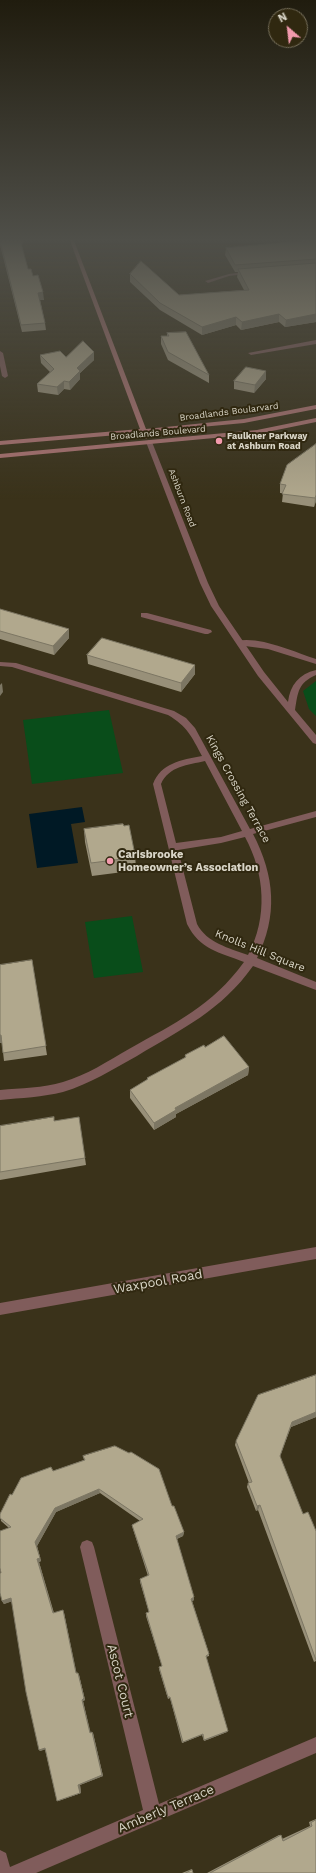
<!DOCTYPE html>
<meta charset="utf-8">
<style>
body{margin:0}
#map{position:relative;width:316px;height:1873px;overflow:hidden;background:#3a321a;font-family:"Work Sans",sans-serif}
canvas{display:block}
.north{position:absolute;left:268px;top:8px;width:40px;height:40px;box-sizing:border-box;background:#302810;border:1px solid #746d59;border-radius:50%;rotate:332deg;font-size:11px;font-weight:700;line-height:16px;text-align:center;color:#d9d5c7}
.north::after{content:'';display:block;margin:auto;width:14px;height:18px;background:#f29aad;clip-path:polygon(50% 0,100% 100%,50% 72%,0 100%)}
</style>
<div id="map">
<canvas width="316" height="1873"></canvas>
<div class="north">N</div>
</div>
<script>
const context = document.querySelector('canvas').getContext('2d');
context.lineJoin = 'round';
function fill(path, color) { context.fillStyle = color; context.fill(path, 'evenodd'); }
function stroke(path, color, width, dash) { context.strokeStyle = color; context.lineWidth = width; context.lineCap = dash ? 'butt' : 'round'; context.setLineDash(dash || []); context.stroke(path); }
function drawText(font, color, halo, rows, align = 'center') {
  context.font = font + ' "Work Sans",sans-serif'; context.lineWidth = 4; context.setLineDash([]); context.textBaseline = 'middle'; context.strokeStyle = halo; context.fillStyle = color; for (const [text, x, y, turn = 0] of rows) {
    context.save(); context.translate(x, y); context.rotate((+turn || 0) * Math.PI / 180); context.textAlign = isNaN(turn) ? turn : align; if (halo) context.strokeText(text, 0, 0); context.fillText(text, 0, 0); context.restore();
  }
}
fill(new Path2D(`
 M316,681v35l-7,-7 -6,-18z
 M109,710l14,63 -91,11 -9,-64z
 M132,916l11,56 -49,6 -9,-56z`), '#094d1a');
fill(new Path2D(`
 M82,807l3,15 -14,2 7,39 -41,5 -8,-54z`), '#001925');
fill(new Path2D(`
 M250,271l2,2 -23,3 -21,7 -3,-2 24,-7z
 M316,340v4l-65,11 -3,-2z
 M0,351l3,2 5,23 -3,2 -3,-2 -2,-10z
 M141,613h6l64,17 1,2 -4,2h-3l-64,-17z
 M237,641c23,-5 57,11 79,18v5l-48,-15 -31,-4z
 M0,662l16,1 158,48 12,7 9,10 55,101 66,-18v6l-63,17c22,42 25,82 4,124l59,24v8l-63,-24c-32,45 -70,62 -116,90 -24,13 -47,28 -74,36 -20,5 -42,6 -63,8v-10c21,-2 43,-2 63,-8 24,-7 45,-21 66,-33 46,-26 83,-43 115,-87 -25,-10 -44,-12 -57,-38l-34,-140c8,-21 28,-24 49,-28 -10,-19 -15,-30 -34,-41l-156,-48 -12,-1zM205,761l37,70 -21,6 -45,6 -15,-59c8,-18 27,-19 44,-23zM245,837c20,37 23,80 3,118 -19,-7 -41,-12 -51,-31l-19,-74 43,-7z
 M87,1540l5,2 2,5 65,257 157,-67v16l-280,120h-36v-23l6,3 4,14 133,-57 -63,-263 2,-5z`), '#805c5b');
fill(new Path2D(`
 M149,440l3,2 56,141 11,23 45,66 24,30c2,-17 11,-28 28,-32v5c-18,8 -18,17 -21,35l21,25v9l-3,-1 -55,-67 -47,-70 -11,-23 -54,-141z
 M316,1247v12l-316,56v-12z`), '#805c5b');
fill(new Path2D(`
 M69,238h4l73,191 98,-10 72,-14v4l-72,14 -97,9 2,5 -3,2 -2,-1 -3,-5 -141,12v-4l140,-12z
 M316,418v4l-59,12 -257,24v-4l257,-24z`), '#aa7271');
fill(new Path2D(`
 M0,238l22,10 6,21 5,7 11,24h-4l5,23 1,7 -24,2 -22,-87z
 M316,240v82l-31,5 -6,-5 -38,8 -5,-5 -34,10 -42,-25 -30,-28v-8l49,21 65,-5 -7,-13 1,-5h-3l-10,-17 1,-7z
 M167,333l42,42v8l-41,-23 -7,-16v-8h6z
 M40,355l26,2 28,3 -14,13v6l-10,11 -6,-1 -6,6 -20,-3 -1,-8 13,-12 -9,-9z
 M266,371v8l-12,14 -20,-4v-8z
 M316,444v57l-2,6 -32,-5 1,-9h-3v-9z
 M0,609l69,29 -15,17 -54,-16z
 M87,655l108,10v9l-14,18 -93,-28z
 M84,829l51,26 1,13 -5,1v2l-39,5 -7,-34z
 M32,960l15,95 -43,6 -2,-18z
 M205,1047l44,20 -1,8 -72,39v3l-22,13 -24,-32v-8l17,-10v-2l38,-20v-3z
 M54,1121l31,37 1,7 -86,15v-54z
 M316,1375v42l-25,10 -11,29 36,205 -2,1 -56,-152 -2,1 -9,-24 1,-4h1l-14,-38 1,-4z
 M83,1456l89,50 12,26 -1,4 -6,3 17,61 -2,1 17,53v2l-3,1 21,75 -23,9 -2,-6 -20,8 -12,-45 -2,1 -9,-30v-2l3,-1 -16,-50v-3l3,-1 -9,-30v-3l8,-3 -15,-47 -1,-4 8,-4 -40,-28 -44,19 -19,34 4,15 -2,1 15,51h10l12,60 3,2 6,25 -2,1 7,31 3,1 10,43 -23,9 1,8 -23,8h-1l-12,-52 -5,2 -28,-150 -8,3 -2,-3 -1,-28 8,-45 -8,-7 -1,-7 12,-19 41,-24 31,-11z
 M316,1819v54h-109l72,-38h2l1,4 28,-13 -1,-4z
 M192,1869l1,4h-11z`), '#989079');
fill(new Path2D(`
 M22,238h2l-3,13v-8z
 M43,292l1,8h-5l-1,-7z
 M279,314v8l-38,8 1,-8z
 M316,314v8l-31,5 1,-7z
 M236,317v8l-34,10v-8z
 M94,352v8l-14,13v6l-10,11 -1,-8 8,-14z
 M266,371v8l-12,14 1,-8z
 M64,381v8l-6,6 -1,-8z
 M316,495v6l-2,6 1,-9z
 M69,629v9l-15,17 -1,-9z
 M195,665v9l-14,18v-9z
 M2,683l1,9 -3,4v-11z
 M0,1035h1l1,8h-2z
 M249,1067l-1,8 -72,39v3l-22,13v-7l21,-15z
 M316,1412v5l-25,10 1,-5z
 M99,1489l1,4 -44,19 -19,34 4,15 -2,1 15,54 -1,-3 -16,-54 -2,-17 20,-34z
 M260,1505l-2,5 -2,1 1,-5z
 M184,1532l-1,4 -7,3v-3z
 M194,1597v3l-3,2v-3z
 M11,1598l2,3 -9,3 -2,-3z
 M63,1610l1,3 13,62 -1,-2z
 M78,1673l1,2 6,25 -2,1 8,33 -1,-1 -8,-33z
 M228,1731l-1,1 -23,9v-1z
 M92,1732l1,1 10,43 -23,9 1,8 -23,8h-1l21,-16z
 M203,1734l-1,1 -20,8 1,-1z
 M45,1748l2,1 -7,2 -1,-1z`), '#7c7663');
const building = new Path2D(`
 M0,238h22l-1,5 7,26h3l2,7 5,-1 5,17 -5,1 7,30 -24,2 -21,-84z
 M316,240v19l-81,6 -9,-17z
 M141,261l38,34 70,-5 -11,-21 78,-6v51l-30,6 -7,-6 -37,8 -6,-5 -34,10 -42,-24 -30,-29z
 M186,332l23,43 -41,-23 -7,-16h8l-2,-3z
 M83,341l11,11 -17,16 3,3 -11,11 -5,-1 -7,6 -20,-3 17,-15 -14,-14 20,-4 6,6z
 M246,367l20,4 -11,14 -21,-4z
 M316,444v51l-1,3 -33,-4 4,-9 -6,-1 7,-19z
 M0,609l69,20 -16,17 -53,-15z
 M102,638l93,27 -14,18 -94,-28z
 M123,824l1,2 5,-1 6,30h-5v3l-39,5 -7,-34z
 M32,960l14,86 -43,7 -2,-18h-1v-70z
 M224,1036l25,31 -74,41 1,2 -22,13 -24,-33 18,-11 -1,-1 39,-21 -1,-2 19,-10 1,2z
 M54,1117v4l25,-4 6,41 -85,14v-46z
 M316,1375v37l-24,10 -12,34 23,58 5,-2 8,19v129l-56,-155 -3,1 -9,-23 4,-1 -16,-41 22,-46z
 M115,1446l14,7 2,-1 28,17 13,37h2l10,26 -8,4 18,61 -3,2 18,55 -3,2 22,75 -24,9 -1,-6 -20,8 -13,-45h-2l-9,-30 3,-1 -16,-53 3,-1 -9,-33 9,-4 -17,-50 11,-6 -44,-30 -44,19 -20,34 5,16 -3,1 16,54 10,-3 13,63h2l6,25 -2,2 8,33 2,-1 10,43 -24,10 2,8 -23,8 -12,-53 -6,2 -13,-58 -15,-94 -9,3 -2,-8v-20h1l-1,-5v-37l11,-4 -11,-9v-4l10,-20 2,1 9,-17 30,-11 2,4 32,-11 -2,-4z
 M316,1820v53h-106l71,-38 2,6 29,-15 -1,-3z
 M192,1870l1,3h-7z`);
fill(building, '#b1a88d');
stroke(building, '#7c7663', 1);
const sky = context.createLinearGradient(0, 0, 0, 500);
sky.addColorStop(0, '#201c0e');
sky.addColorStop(0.48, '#4f4f49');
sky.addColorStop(1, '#4f4f4900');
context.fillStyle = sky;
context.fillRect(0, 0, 316, 500);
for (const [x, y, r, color] of [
 [219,441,4,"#f29aad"],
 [110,861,4,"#f29aad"]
]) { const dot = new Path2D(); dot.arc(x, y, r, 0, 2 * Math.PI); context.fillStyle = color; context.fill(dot); stroke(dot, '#302810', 1.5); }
drawText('9px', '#d9d5c7', '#302810', [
 ["Broadlands Boularvard",229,412,-7],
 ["Broadlands Boulevard",158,433,-5],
 ["Ashburn Road",182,498,69]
]);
drawText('bold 9px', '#d9d5c7', '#302810', [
 ["Faulkner Parkway",227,436],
 ["at Ashburn Road",227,446]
], 'left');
drawText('11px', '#d9d5c7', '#302810', [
 ["Kings Crossing Terrace",238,789,61],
 ["Knolls Hill Square",260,951,22]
]);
drawText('bold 11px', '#d9d5c7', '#302810', [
 ["Carisbrooke",118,855],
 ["Homeowner’s Association",118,868]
], 'left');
drawText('13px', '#d9d5c7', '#302810', [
 ["Waxpool Road",158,1282,-10],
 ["Ascot Court",120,1681,76],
 ["Amberly Terrace",166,1809,-23]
]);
</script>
